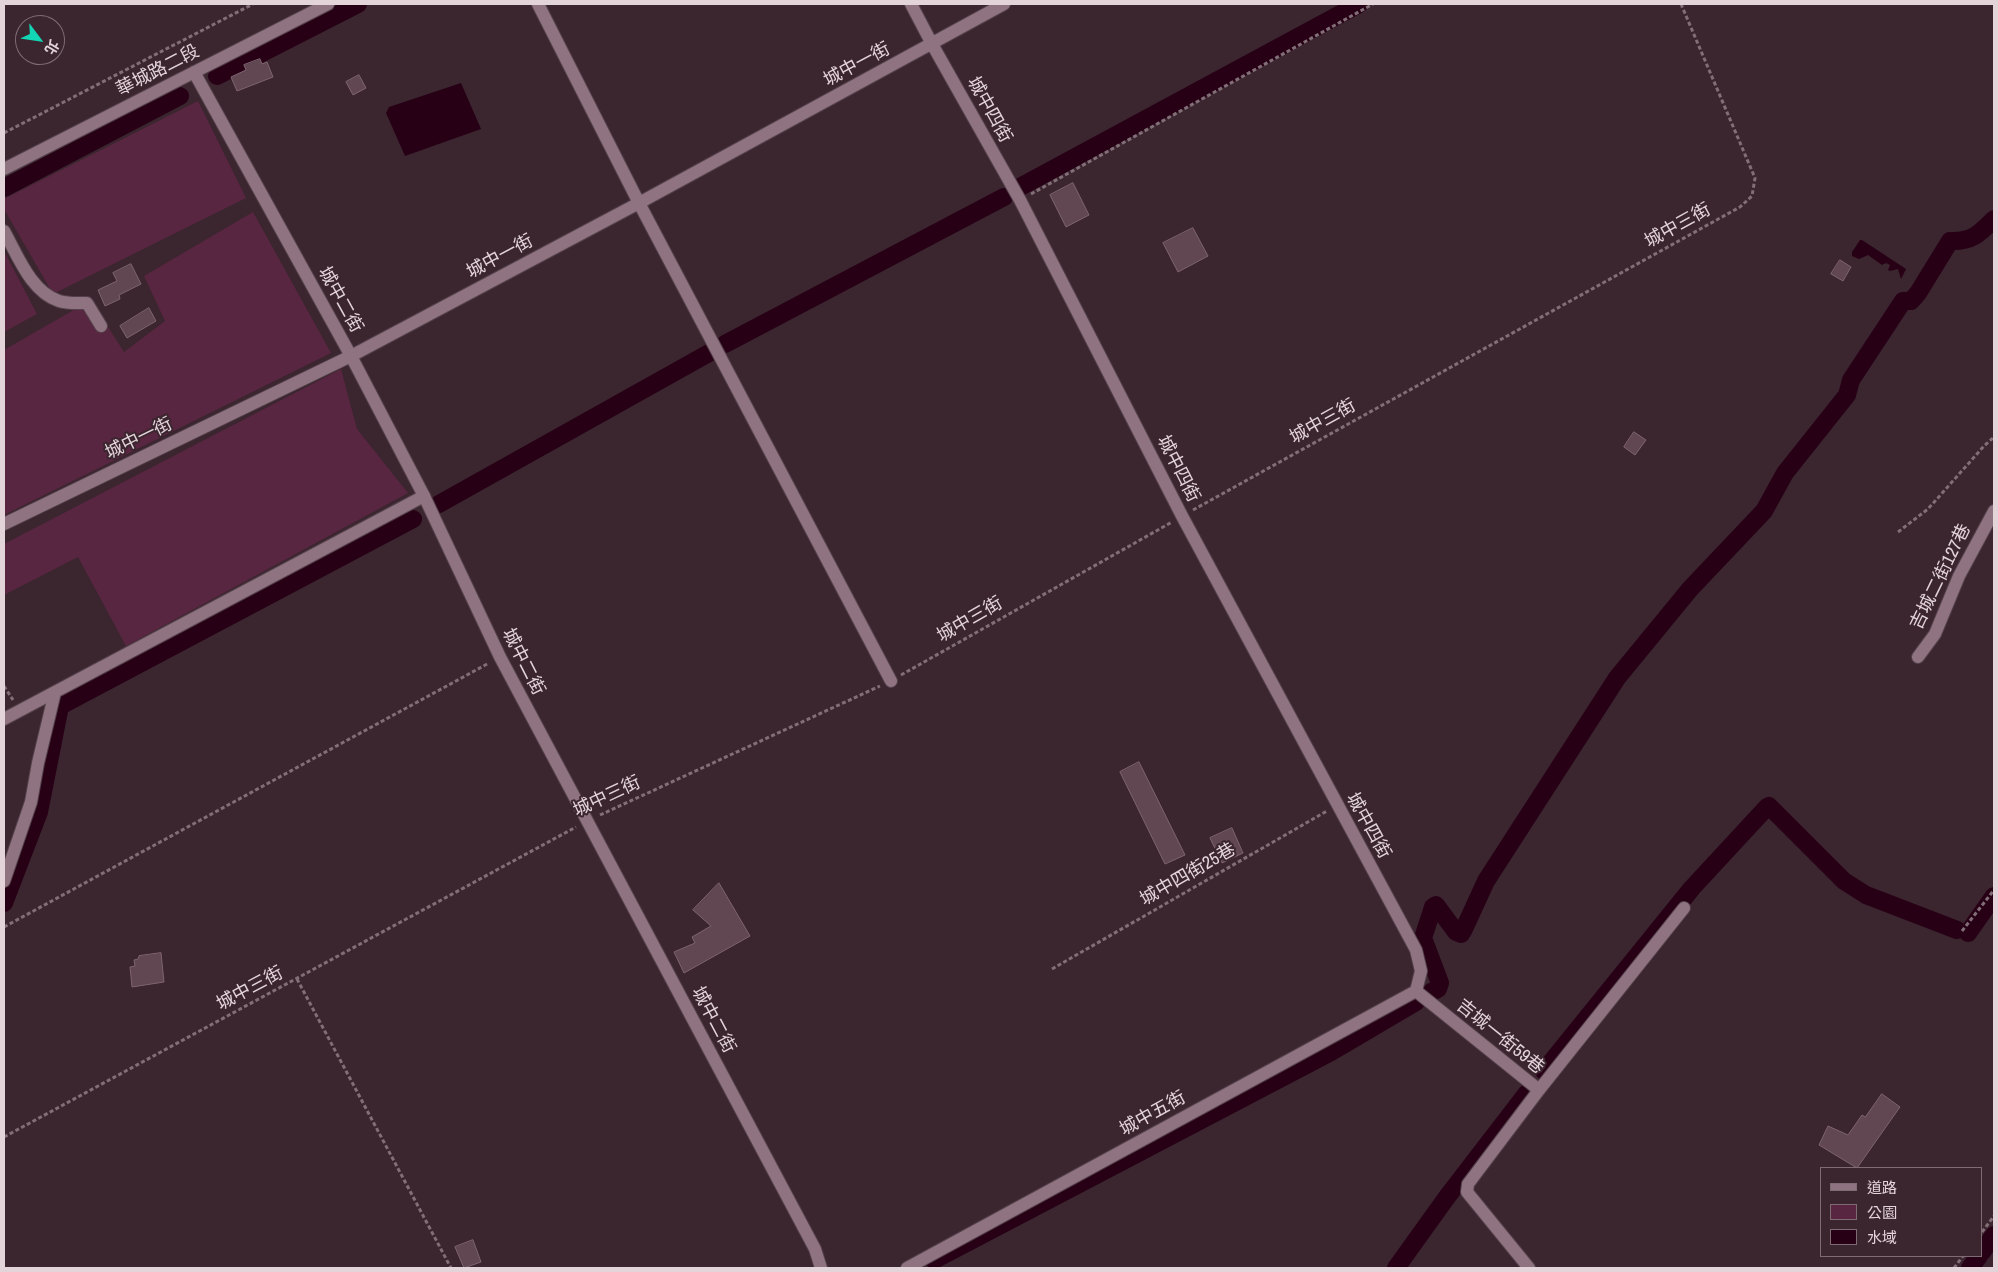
<!DOCTYPE html>
<meta charset="utf-8">
<style>
body{margin:0}
#map{position:relative;width:1998px;height:1272px;overflow:hidden;background:#3b252f;font-family:"Archivo Narrow","Noto Sans TC",sans-serif}
canvas{display:block}
.frame{position:absolute;inset:0;border:5px solid #e3d4da;pointer-events:none}
.legend{position:absolute;left:1820px;top:1167px;width:162px;height:90px;box-sizing:border-box;background:#3b252f;border:1px solid #7e6b73;margin:0;padding:6px 9px;list-style:none;font-size:15px;color:#e3d4da}
.legend li{display:flex;align-items:center;gap:10px;height:25px}
.legend b{width:25px;border:1px solid #7e6b73}
.north{position:absolute;left:15px;top:15px;width:50px;height:50px;box-sizing:border-box;background:#3b252f;border:1px solid #7e6b73;border-radius:50%;rotate:121deg;font-size:14px;font-weight:700;line-height:20px;text-align:center;color:#e3d4da}
.north::after{content:'';display:block;margin:auto;width:18px;height:22px;background:#11d5b4;clip-path:polygon(50% 0,100% 100%,50% 72%,0 100%)}
</style>
<div id="map">
<canvas width="1998" height="1272"></canvas>
<div class="frame"></div>
<ul class="legend">
<li><b style="height:6px;background:#8f7380"></b>道路</li>
<li><b style="height:14px;background:#582640"></b>公園</li>
<li><b style="height:14px;background:#270016"></b>水域</li>
</ul>
<div class="north">北</div>
</div>
<script>
const context = document.querySelector('canvas').getContext('2d');
context.lineJoin = 'round';
function fill(path, color) { context.fillStyle = color; context.fill(path, 'evenodd'); }
function stroke(path, color, width, dash) { context.strokeStyle = color; context.lineWidth = width; context.lineCap = dash ? 'butt' : 'round'; context.setLineDash(dash || []); context.stroke(path); }
function drawText(font, color, halo, rows, align = 'center') {
  context.font = font + ' "Archivo Narrow","Noto Sans TC",sans-serif'; context.lineWidth = 4; context.setLineDash([]); context.textBaseline = 'middle'; context.strokeStyle = halo; context.fillStyle = color; for (const [text, x, y, turn = 0] of rows) {
    context.save(); context.translate(x, y); context.rotate((+turn || 0) * Math.PI / 180); context.textAlign = isNaN(turn) ? turn : align; if (halo) context.strokeText(text, 0, 0); context.fillText(text, 0, 0); context.restore();
  }
}
fill(new Path2D(`
 M198,101l48,97 -193,96 -49,-85v-10z
 M253,212l78,141 -327,162v-165l87,-50 33,52 41,-31 -21,-45z
 M4,251l33,63 -33,18z
 M341,369l16,60 51,64 -282,153 -48,-89 -74,38v-51z`), '#582640');
fill(new Path2D(`
 M461,83l20,46 -76,27 -19,-43 3,-6z
 M1860,240h2l44,29 -5,10 -3,-10 -8,2 -2,-1 2,-5 -4,-2 -4,2 -14,-10 -9,4 -7,-3v-4z`), '#270016');
stroke(new Path2D(`
 M217,76l141,-72
 M1020,187l339,-183
 M4,188l176,-92
 M725,344l279,-147
 M439,504l270,-151
 M4,903l35,-91 21,-106 353,-187
 M1968,933l26,-37
 M1431,992l7,-3 2,-6 -17,-45 10,-31 3,-2 20,27 5,2 3,-5 22,-48 131,-203 73,-89 74,-78 21,-38 62,-78 4,-15 52,-79h8l7,-8 32,-52c22,1 29,-7 44,-22
 M1544,1071l148,-183 75,-81 2,-1 75,75 22,14 91,35
 M1982,1252l12,-17
 M934,1260l397,-208 85,-50
 M1396,1268l51,-71 80,-104
 M1970,1268l9,-12`), '#270016', 18);
const building = new Path2D(`
 M260,59l2,5 5,-2 6,15 -36,14 -6,-14 15,-7 -2,-5z
 M359,75l7,13 -13,7 -7,-13z
 M1073,183l16,32 -23,12 -16,-32z
 M1193,228l15,28 -30,16 -15,-29z
 M1840,260l11,7 -8,14 -12,-7z
 M131,264l10,20 -22,11 1,4 -15,7 -7,-16 19,-9 -4,-8z
 M149,308l7,13 -29,17 -7,-12z
 M1634,432l12,8 -11,15 -11,-8z
 M1139,762l46,93 -20,9 -45,-92z
 M1232,828l11,25 -21,10 -12,-25z
 M719,883l31,53 -66,37 -10,-21 21,-9 -3,-6 19,-11 -18,-16z
 M161,953l3,29 -32,5 -2,-20 5,-1 -1,-6 4,-1 1,-3z
 M1882,1094l18,13 -43,61 -38,-23 9,-19 20,9 14,-20 3,2z
 M473,1240l8,22 -17,6 -9,-21z`);
fill(building, '#604752');
stroke(building, '#7f6470', 1);
const street = new Path2D(`
 M538,4l101,199 252,478
 M911,4l21,40 88,156 162,316 234,434 5,21 -5,20 123,99 -71,94 -1,8 62,76
 M4,231c14,25 27,61 55,70 9,3 19,2 28,2l14,23
 M4,524l347,-168 288,-153 365,-199
 M1918,657l17,-23 24,-58 35,-65
 M4,719l420,-223
 M4,881l27,-79 7,-39 17,-71
 M1539,1090l145,-182
 M907,1268l509,-277`);
const secondary = new Path2D(`
 M194,72l157,284 73,140 76,161 315,592 6,19
 M4,169l324,-165`);
stroke(street, '#54414a', 14);
stroke(secondary, '#54414a', 14);
stroke(new Path2D(`
 M4,133l249,-129
 M1031,194l342,-190
 M1193,510l547,-303 12,-11 3,-18 -74,-174
 M1898,532l30,-23 56,-63 10,-9
 M901,675l271,-153
 M4,686l9,14
 M600,815l280,-129
 M4,927l485,-264
 M1962,931l32,-41
 M1052,969l275,-158
 M297,979l154,289
 M4,1137l572,-310
 M1982,1232l12,-16
 M1954,1268l9,-12`), '#816e76', 3, [4, 2.5]);
stroke(street, '#8f7380', 12);
stroke(secondary, '#8f7380', 12);
drawText('18px', '#e3d4da', '#3b252f', [
 ["城中一街",857,65,-28],
 ["華城路二段",158,71,-27],
 ["城中四街",989,110,61],
 ["城中三街",1678,226,-29],
 ["城中一街",500,257,-28],
 ["城中二街",340,300,61],
 ["城中三街",1323,422,-29],
 ["城中一街",139,439,-26],
 ["城中四街",1178,469,63],
 ["吉城二街127巷",1941,577,-64],
 ["城中三街",970,620,-30],
 ["城中二街",523,662,63],
 ["城中三街",607,797,-25],
 ["城中四街",1368,826,61],
 ["城中四街25巷",1188,875,-30],
 ["城中三街",250,989,-28],
 ["城中二街",713,1020,62],
 ["吉城一街59巷",1500,1037,39],
 ["城中五街",1153,1114,-29]
]);
</script>
